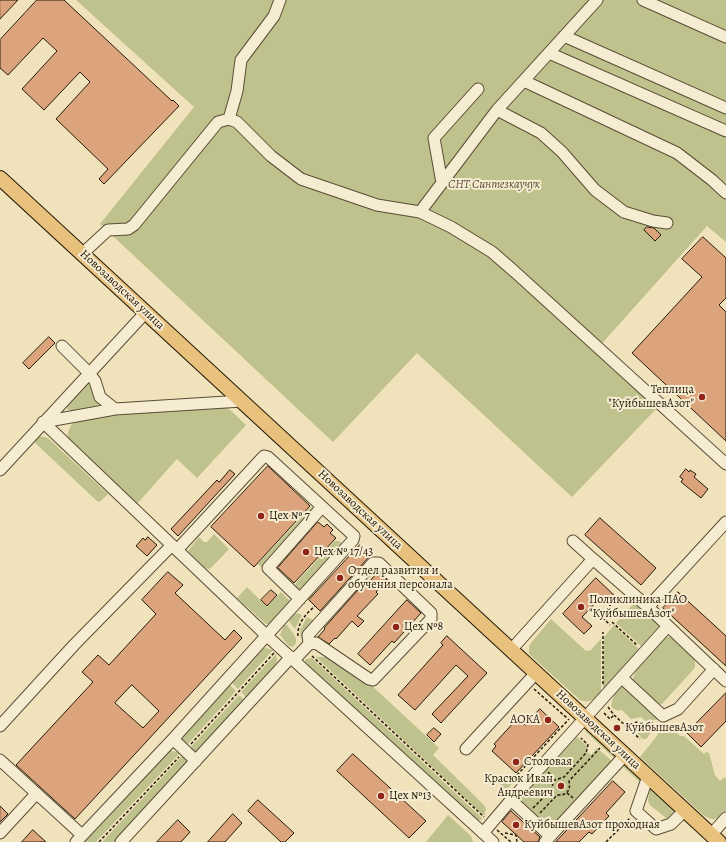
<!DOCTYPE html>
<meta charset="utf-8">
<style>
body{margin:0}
canvas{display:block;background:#f0e2ba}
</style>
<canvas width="726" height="842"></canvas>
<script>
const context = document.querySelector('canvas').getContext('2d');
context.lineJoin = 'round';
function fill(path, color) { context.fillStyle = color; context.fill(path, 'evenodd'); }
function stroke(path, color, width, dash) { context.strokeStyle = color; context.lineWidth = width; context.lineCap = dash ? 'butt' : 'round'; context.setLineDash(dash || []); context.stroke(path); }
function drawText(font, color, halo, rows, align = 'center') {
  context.font = font + ' Alegreya,serif'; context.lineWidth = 4; context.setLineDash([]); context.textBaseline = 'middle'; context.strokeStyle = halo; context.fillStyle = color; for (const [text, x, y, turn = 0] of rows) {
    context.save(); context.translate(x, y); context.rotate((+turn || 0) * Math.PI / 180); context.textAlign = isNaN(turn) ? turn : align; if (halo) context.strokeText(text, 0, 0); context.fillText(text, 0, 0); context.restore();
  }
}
fill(new Path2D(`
 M76,0h650v242l-19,-16 -110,123 61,58 -86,90 -155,-144 -84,89 -233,-218 94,-117z
 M88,381l5,13 6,9 -2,4 -26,4 -4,-2v-5z
 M226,406l20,19 -49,53 -20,-19 -42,47 -67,-67c-1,-6 1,-12 6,-17l37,-8z
 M35,436l10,1 4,2 59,55 -7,7 -3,1 -67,-63z
 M311,507l4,2 -52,60 -5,-5z
 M214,534l15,15 -17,18 -3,2 -4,-1 -17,-17 11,-14 5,5h3z
 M335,541h4l5,4 -44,47 -5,-5 1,-4z
 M247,587l20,20 14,-15 10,10 -20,22h-5l-29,-26z
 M635,602l25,23 -19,21 -25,-23z
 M297,613l5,2 -7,14 -6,-8 4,-6z
 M307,617l8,4v2l-14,16 -1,-9z
 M551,619l35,32 5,-1 10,-11v53c-7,7 -11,12 -21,8l-51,-46v-7l2,-4z
 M284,625h3c5,7 14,15 6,22l-4,-1 -9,-11z
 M614,625l25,24 -36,40 1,-52z
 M666,637h4l4,2 21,21v7l-2,3 -31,34h-4l-25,-22c-1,-13 22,-34 30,-43z
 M266,648l7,2 -35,39 -8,-8 32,-32z
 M276,654l1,6 -1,5 -28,34 -7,-7z
 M316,657h15l39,27 69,64 -6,7 51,50 2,4 -2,7z
 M312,658l170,160 -1,2h-5l-171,-158v-2l1,-1z
 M228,683l8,8 -50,55 -5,-9z
 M623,684l39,35 -17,2 -4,-4 -10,2 -9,-9c-6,1 -8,0 -11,-5l3,-10z
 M239,695l7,7 -50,52 -7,-5z
 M641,723l11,9 -6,7h-3l-10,-10 2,-5z
 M668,725l12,11h4l20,18 2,-2 3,1 6,22 5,6 4,-4 2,2v31c-9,10 -11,12 -23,5l-63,-58 17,-21 1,-3 -7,-6z
 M586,730h2l27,24 -1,4 -29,-27z
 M577,737l11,10 -3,3 6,5 6,-7 16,14 -64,69 -32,-30z
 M169,750l11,3 -84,89h-14z
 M183,755l4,5v5l-72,77h-13z
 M624,763l17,15v5l-21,-19z
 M508,774l8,3v2l-12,14 -4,-11 6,-7z
 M650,786l30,27 -11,6 -3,-1 -16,-13 -2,-4z
 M448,815l23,21 2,6h-47z`), '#bfc28c');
const building = new Path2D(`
 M0,0h18l-18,19z
 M37,0h27l108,101 1,-1 6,6 -75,78 -5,-5 9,-10 -52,-50 34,-37 -10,-10 -36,38 -22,-21 35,-38 -14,-13 -35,37 -8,-7v-28z
 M647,227l7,1 7,7 -6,6 -11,-11z
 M703,237l23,21v40l-7,7 7,7v129l-94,-88 70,-76 -20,-18z
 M49,337l6,6 -26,26 -6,-6z
 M268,466l42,40 -56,61 -43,-40z
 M686,469l3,3 1,-2 6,4 -2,3 14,12 -7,9 -20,-16 2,-3 -3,-2z
 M230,470l5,4 -57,62 -7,-7 46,-49 2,2z
 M600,518l56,50 -15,17 -56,-50z
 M318,522l6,5 3,-3 6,6 -3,3 6,5 -42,45 -16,-15z
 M148,537l9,8 -10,11 -11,-10 7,-8 2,2z
 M360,545l12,11 -4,2 -48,53 -11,-11z
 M168,572l15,13 -8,8 50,47 9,-10 8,8 -167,181 -59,-54 77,-83 -11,-10 16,-17 11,10 47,-51 -14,-14zM132,685l27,26 -16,17 -28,-25z
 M378,572l9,8 -11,12 2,2 -21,22 7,5 -6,6 -6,-6 -16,18 -1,-1 -6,6 -11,-7 7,-8 -1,-1 41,-46 2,2z
 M596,578l21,20 -7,8 -9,-9 -19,20 10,9 -8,8 -21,-20z
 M271,590l6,5 -10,11 -6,-6z
 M678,592l48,44v30l-63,-58z
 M407,600l14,13 -27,30 -2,-2 -22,24 -12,-11z
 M447,636l40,37 -46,50 -9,-9 36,-38 -12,-11 -41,45 -17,-15 45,-50 -2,-2z
 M726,693v28l-25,26 -14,-14z
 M540,709l19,18 -43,46 -24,-22 4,-5 -2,-2 22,-24 4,3 1,-2 4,4z
 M434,728l7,6 -7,8 -7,-7z
 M353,754l73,67 -17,17 -72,-67z
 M613,781l12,11 -19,21 3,3 -17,18 -3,-2 -10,10h-23z
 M258,800l36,33 -9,9h-4l-33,-31z
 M0,806l8,8 -8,8z
 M511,811l29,26 -2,5h-14l-22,-20z
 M233,814l9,9 -17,19h-17z
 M178,820l12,12 -9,10h-24z
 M33,830l13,12h-24z`);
fill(building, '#dba47c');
stroke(building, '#271b09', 1);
const minor = new Path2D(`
 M643,0l83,37
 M564,36l162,72
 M549,53l177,78
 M524,81l153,72 35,27 14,13
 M497,110l44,23 21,19 33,38 29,22 29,9 14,2
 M229,119l8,-28 4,-31 33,-44 6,-16
 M442,183l-8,-45 44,-49
 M420,212l31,15 41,25 23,20 211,192
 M82,254l26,-24 20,-1 6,-4 84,-103 11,-3 8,3 34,34 30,23 76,26 43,7 77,-102 100,-110
 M62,346l27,27 6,8 5,16 15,12
 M43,422l223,213 227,207
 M43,422l72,-13 127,-8
 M0,470l146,-158
 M573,541l20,18
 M300,599l-32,-31 54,-61
 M511,650l82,-91 55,48
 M294,660l15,-16 7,-1 53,36 4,1 58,-61v-6l-52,-50h-6l-65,72 1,9
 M622,678l41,38 15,-7 36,-40
 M726,681l-78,-74 78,-85
 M0,726l74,-81 98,-100
 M173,739l23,22
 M466,749l70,-76
 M0,760l82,75
 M648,776l-12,35 20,18 15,-5 14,-14
 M0,833l36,-39
 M483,833l28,-33
 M711,835l15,-17
 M550,836l-39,-36 157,-174
 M76,842l97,-103 180,-199 1,-4 -86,-79 -4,-1 -87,94
 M121,842l170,-185
 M545,842l80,-87`);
const major = new Path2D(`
 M0,178l719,664`);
stroke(minor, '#594d35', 13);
stroke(major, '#271b09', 16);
stroke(new Path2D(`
 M592,607l18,18
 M612,622l25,23
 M298,636c-1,-13 8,-22 17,-30
 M312,656l172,161
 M603,684v-52
 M534,689l33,29
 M608,707l6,8 26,24
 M604,713l6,6 4,-4
 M625,725l13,-3 6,1 10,-1
 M191,744l83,-91
 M548,772l7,8
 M517,775l52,-56
 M567,793l6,5
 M533,808l19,-19 1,-7 2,-2 9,-3 22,-24 2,-8 -7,-7
 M540,813l17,-18c10,1 14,-5 12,-14l31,-33
 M497,830l14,12
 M505,833l11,2 1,7
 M99,842l80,-85
 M606,842l24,-24`), '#271b09', 1.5, [3, 2]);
stroke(minor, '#f5ecd2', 11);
stroke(major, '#e8c17d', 14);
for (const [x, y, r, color] of [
 [702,397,4,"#8f2418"],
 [261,516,4,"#8f2418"],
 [306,552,4,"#8f2418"],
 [340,578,4,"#8f2418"],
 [581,607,4,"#8f2418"],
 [396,627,4,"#8f2418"],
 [548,720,4,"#8f2418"],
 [617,728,4,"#8f2418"],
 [516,762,4,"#8f2418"],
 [561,786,4,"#8f2418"],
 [381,796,4,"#8f2418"],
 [516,825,4,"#8f2418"]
]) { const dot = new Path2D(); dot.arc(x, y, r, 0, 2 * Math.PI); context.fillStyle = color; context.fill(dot); stroke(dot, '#f5ecd2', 1.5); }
drawText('italic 12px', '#554d30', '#f5ecd2', [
 ["СНТ Синтезкаучук",494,185]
]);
drawText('12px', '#271b09', '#f5ecd2', [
 ["Новозаводская улица",122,290,43],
 ["Новозаводская улица",360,510,43],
 ["Новозаводская улица",598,730,43]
]);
drawText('12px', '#271b09', '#f5ecd2', [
 ["Теплица",694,390,"right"],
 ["\"КуйбышевАзот\"",694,404,"right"],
 ["Цех № 7",269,516],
 ["Цех № 17/43",314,552],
 ["Отдел развития и",348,571],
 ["обучения персонала",348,585],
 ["Поликлиника ПАО",589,600],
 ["\"КуйбышевАзот\"",589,614],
 ["Цех №8",404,627],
 ["АОКА",540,720,"right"],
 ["КуйбышевАзот",625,728],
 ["Столовая",524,762],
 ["Красюк Иван",553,779,"right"],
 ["Андреевич",553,793,"right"],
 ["Цех №13",389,796],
 ["КуйбышевАзот проходная",524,825]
], 'left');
</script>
